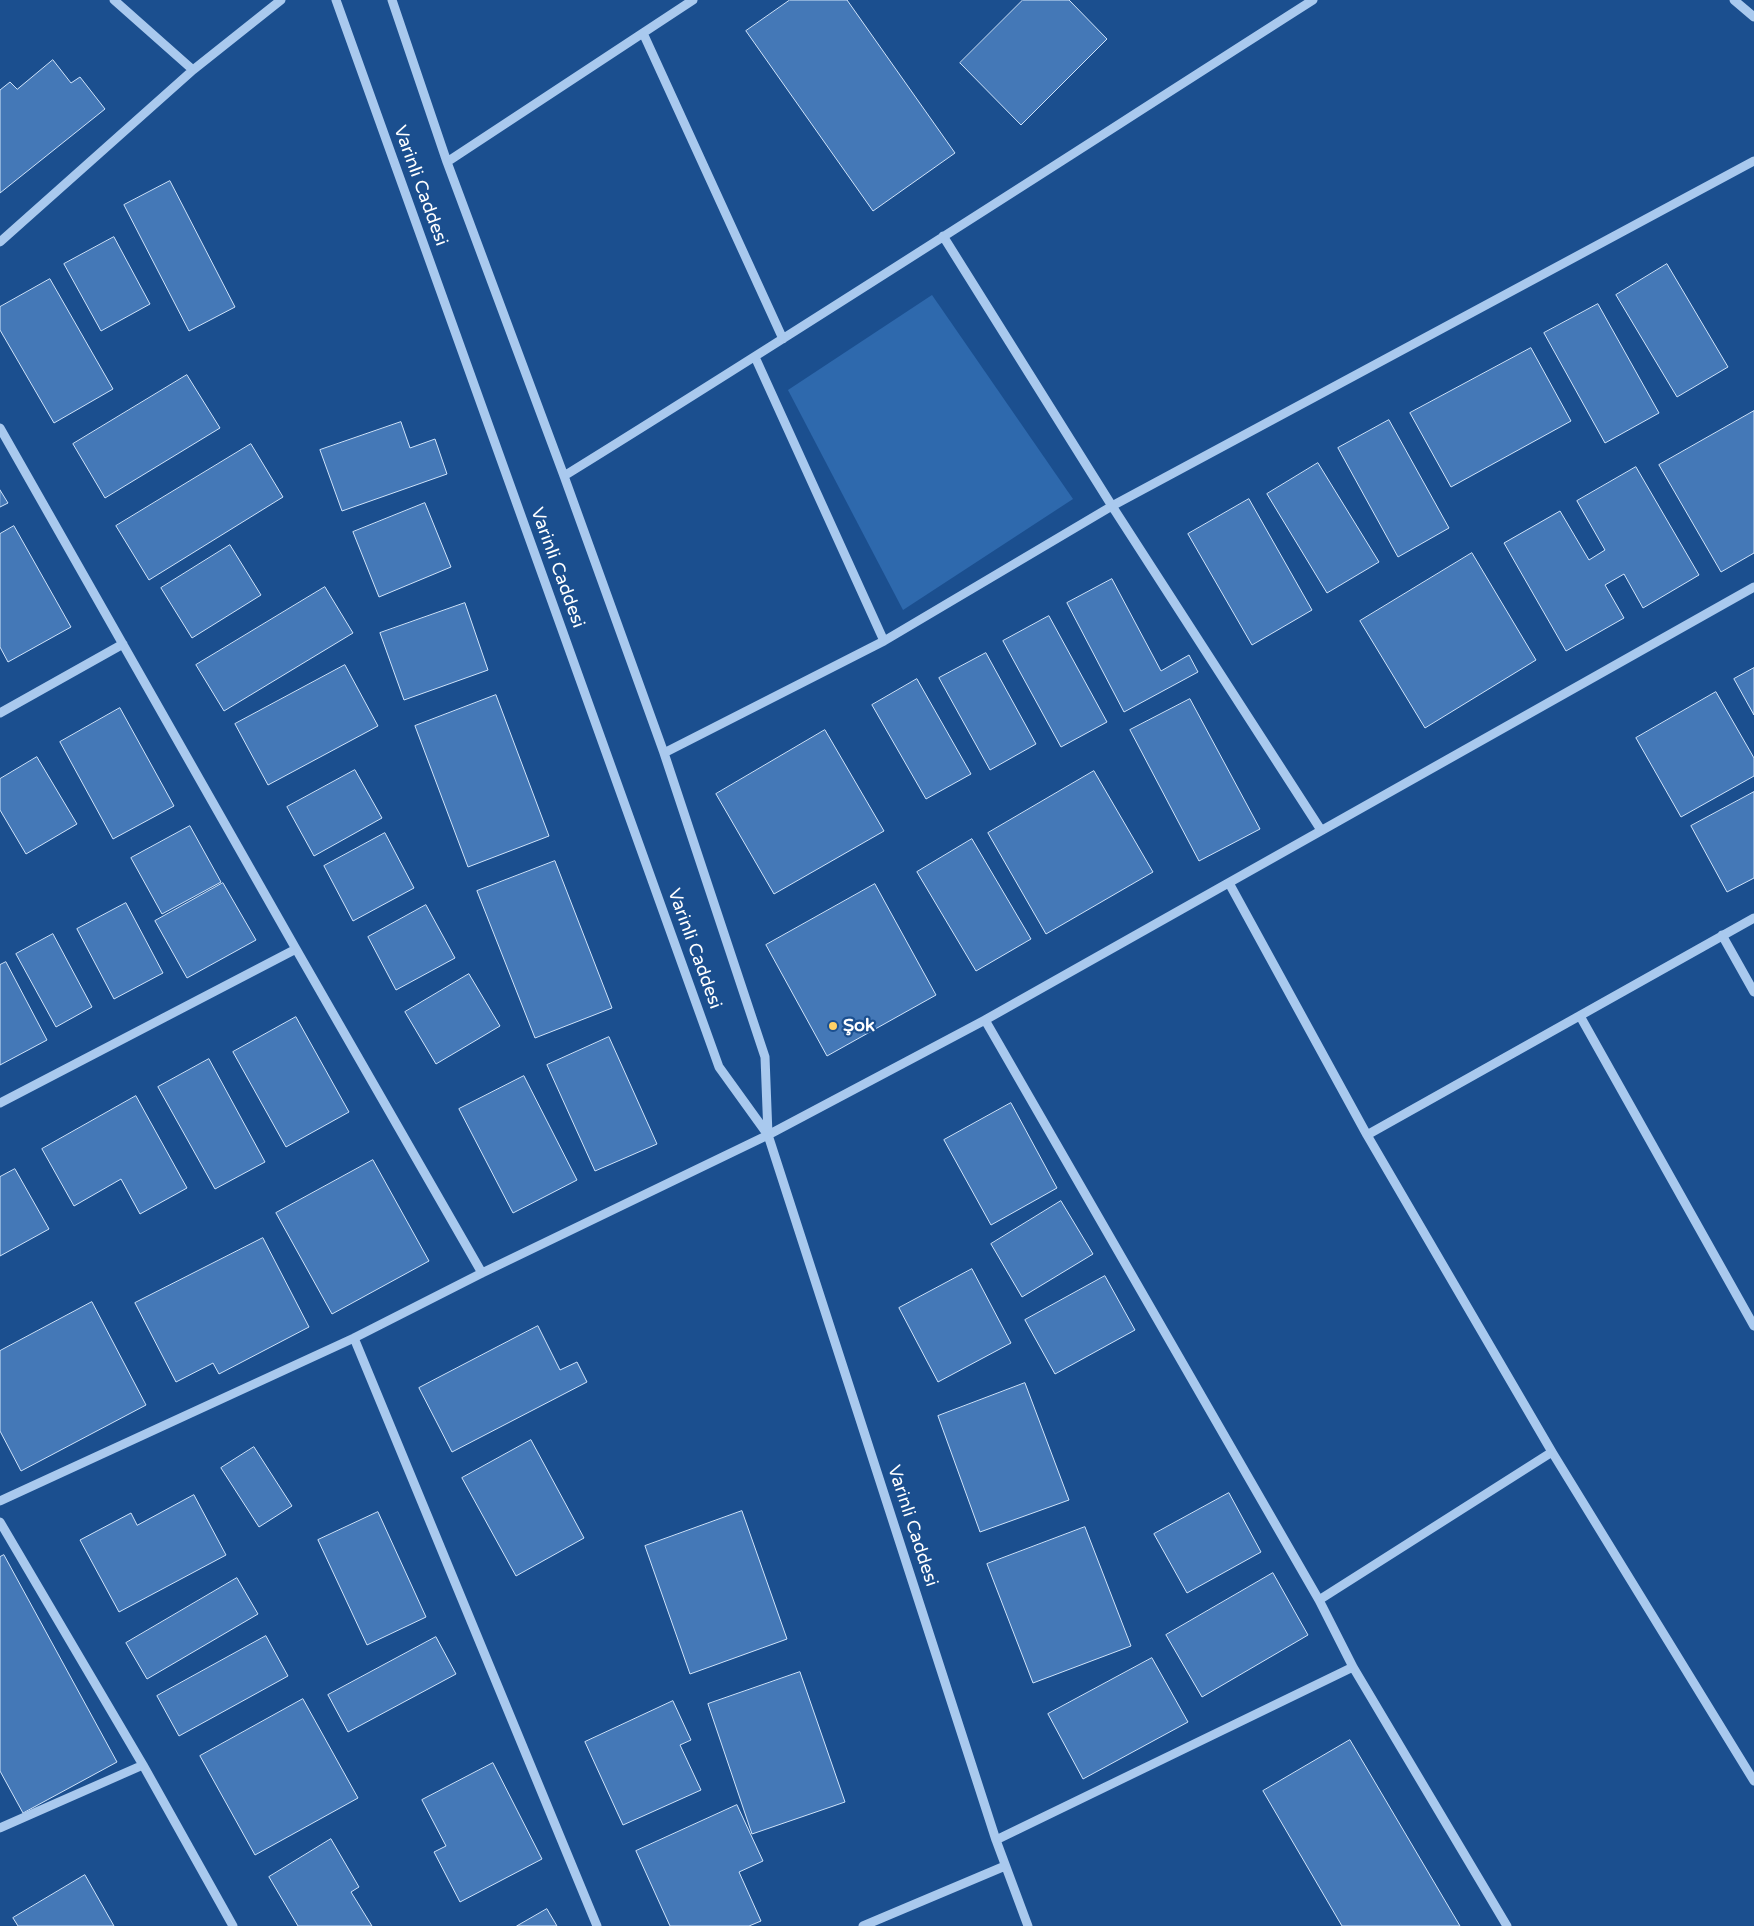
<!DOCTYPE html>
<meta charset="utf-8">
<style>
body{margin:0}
canvas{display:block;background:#1b4f8f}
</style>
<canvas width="1754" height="1926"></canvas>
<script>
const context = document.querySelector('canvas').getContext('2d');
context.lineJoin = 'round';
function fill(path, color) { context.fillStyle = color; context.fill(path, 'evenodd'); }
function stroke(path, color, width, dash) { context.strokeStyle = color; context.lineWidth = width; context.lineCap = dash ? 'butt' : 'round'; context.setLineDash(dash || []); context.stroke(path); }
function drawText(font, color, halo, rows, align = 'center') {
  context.font = font + ' "Varela Round",sans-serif'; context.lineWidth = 4.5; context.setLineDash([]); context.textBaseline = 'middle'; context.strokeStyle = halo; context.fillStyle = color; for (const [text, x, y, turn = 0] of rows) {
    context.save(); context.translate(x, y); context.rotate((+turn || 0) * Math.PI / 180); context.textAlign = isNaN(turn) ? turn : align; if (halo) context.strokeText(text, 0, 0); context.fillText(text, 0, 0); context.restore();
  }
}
fill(new Path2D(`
 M932,295l141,204 -170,111 -115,-220z`), '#2e69ad');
const building = new Path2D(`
 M790,0h57l108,153 -82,58 -127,-180z
 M1023,0h46l38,39 -86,86 -61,-62z
 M53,60l18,23 9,-6 25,32 -105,84v-103l10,-8 7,7z
 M170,181l65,126 -46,24 -65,-126z
 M114,237l36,67 -49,27 -37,-67z
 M1667,264l61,103 -51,30 -61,-102z
 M50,279l63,110 -59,34 -54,-93v-23z
 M1598,304l61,109 -54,30 -61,-110z
 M1531,348l40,73 -120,66 -41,-74z
 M187,375l33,53 -115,70 -32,-54z
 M1754,411v142l-33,19 -62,-107z
 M1389,420l60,108 -51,29 -60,-109z
 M401,422l9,26 25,-9 12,35 -105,37 -22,-61z
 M251,444l32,53 -134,83 -33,-54z
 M1318,463l61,99 -52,31 -60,-99z
 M1636,467l63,108 -56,33 -19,-34 -19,11 19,33 -58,33 -62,-108 56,-32 29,49 16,-10 -28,-49z
 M0,490l8,13 -8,4z
 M1249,499l63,111 -60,35 -64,-111z
 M425,503l26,64 -72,30 -26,-65z
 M14,526l57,101 -63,35 -8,-15v-113z
 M230,545l31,50 -69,43 -31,-50z
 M1472,553l64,107 -111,68 -65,-107z
 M1112,579l49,92 28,-16 9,17 -74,40 -57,-109z
 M325,587l28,46 -129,78 -28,-46z
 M465,603l23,67 -84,30 -24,-67z
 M1049,616l58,106 -46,25 -58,-106z
 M986,653l50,91 -46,26 -51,-92z
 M345,665l33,61 -110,59 -33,-61z
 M1754,668v47l-20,-36z
 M917,679l54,95 -45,25 -54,-94z
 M1716,692l38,66v18l-73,41 -45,-79z
 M496,695l53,141 -81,31 -53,-141z
 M1190,699l70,130 -61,32 -69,-131z
 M120,708l54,98 -61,33 -53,-97z
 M825,730l59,101 -110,63 -58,-100z
 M37,757l40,67 -51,30 -26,-44v-31z
 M355,770l27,48 -68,38 -27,-49z
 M1094,771l59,101 -107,62 -58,-101z
 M1754,792v86l-27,14 -36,-66z
 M190,826l31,56 -59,32 -31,-56z
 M385,833l29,55 -61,33 -29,-55z
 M972,839l59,100 -55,32 -59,-99z
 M555,861l57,147 -77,30 -58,-147z
 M223,883l33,57 -69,38 -32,-57z
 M875,884l61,111 -109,61 -61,-111z
 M126,903l37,70 -49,26 -37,-70z
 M426,905l29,53 -59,32 -28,-53z
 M53,934l39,73 -36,20 -40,-73z
 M6,962l41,78 -47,25v-100z
 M469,974l31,52 -64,38 -31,-52z
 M296,1017l53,95 -63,35 -53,-95z
 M609,1037l48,107 -62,27 -48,-106z
 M209,1059l56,103 -50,27 -57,-102z
 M524,1076l53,104 -64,33 -54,-104z
 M136,1096l51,92 -47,26 -19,-35 -47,27 -32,-57z
 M1011,1103l46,85 -66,37 -47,-85z
 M373,1160l56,101 -97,53 -56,-101z
 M15,1169l34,60 -49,27v-79z
 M1061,1201l32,53 -71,43 -31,-53z
 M263,1238l46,89 -90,47 -6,-11 -37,19 -41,-79z
 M972,1269l39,74 -73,39 -39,-74z
 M1105,1276l30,54 -80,44 -30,-54z
 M92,1302l54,103 -125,66 -21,-40v-80z
 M538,1326l22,44 17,-8 10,20 -135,70 -33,-64z
 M1025,1383l44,117 -89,32 -42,-116z
 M531,1440l53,98 -68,38 -54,-98z
 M254,1447l38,59 -33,21 -38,-59z
 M1229,1493l32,59 -74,41 -33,-59z
 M194,1495l32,60 -107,57 -39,-72 51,-27 6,12z
 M742,1511l45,128 -97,35 -45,-128z
 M378,1512l48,105 -59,28 -49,-105z
 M1085,1527l46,119 -98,37 -46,-119z
 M4,1555l113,207 -94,51 -23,-42v-214z
 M1273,1573l35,62 -106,62 -36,-62z
 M237,1578l21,36 -111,65 -21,-36z
 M266,1636l22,40 -109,60 -22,-40z
 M436,1637l20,37 -108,58 -20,-37z
 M1152,1658l36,64 -105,57 -35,-65z
 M800,1672l45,130 -93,32 -44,-130z
 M303,1699l55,99 -103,57 -55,-99z
 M673,1701l18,39 -11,5 21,45 -78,35 -38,-83z
 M1350,1740l110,186h-118l-79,-135z
 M493,1763l49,96 -82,43 -26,-50 12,-6 -24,-46z
 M737,1805l26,56 -24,11 22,49 -12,5h-79l-34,-75z
 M331,1839l28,48 -8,5 21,34h-74l-29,-49z
 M85,1875l29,51h-96l-5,-8z
 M547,1909l10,17h-40z`);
fill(building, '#4478b7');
stroke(building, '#cfe3fa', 1);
stroke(new Path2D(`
 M114,0l79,70
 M336,0l383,1067 49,68
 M392,0l55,162 117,314 100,277 101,304 3,78 228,705 32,86
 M1734,0l20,17
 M643,33l140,306
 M447,162l246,-162
 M943,236l169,270 209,324
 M0,242l193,-172 88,-70
 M755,357l129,284
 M0,428l296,521 186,324
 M564,476c252,-156 500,-317 749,-476
 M0,713l123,-69
 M664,753l220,-112 228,-135 642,-345
 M1229,883l138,252 185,317 202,329
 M1722,935l32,57
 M1580,1016l174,310
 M985,1020l334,580 34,67 -357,173
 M0,1103l296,-154
 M1367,1135l387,-217
 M354,1338l243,588
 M0,1501l354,-163 128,-65 286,-138 217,-115 769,-433
 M0,1522l143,243 90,161
 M1319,1600l233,-148
 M1353,1667l154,259
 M0,1828l143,-63
 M863,1926l142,-60`), '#a9c9ee', 9);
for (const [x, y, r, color] of [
 [833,1026,5,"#ffd166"]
]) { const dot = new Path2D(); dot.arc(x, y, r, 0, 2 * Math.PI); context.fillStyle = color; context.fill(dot); stroke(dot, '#1b4f8f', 2); }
drawText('18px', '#fff', '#1b4f8f', [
 ["Varinli Caddesi",420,186,70],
 ["Varinli Caddesi",557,568,70],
 ["Varinli Caddesi",694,949,70],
 ["Varinli Caddesi",912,1526,72]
]);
drawText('bold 18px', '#fff', '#1b4f8f', [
 ["Şok",843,1026]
], 'left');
</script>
